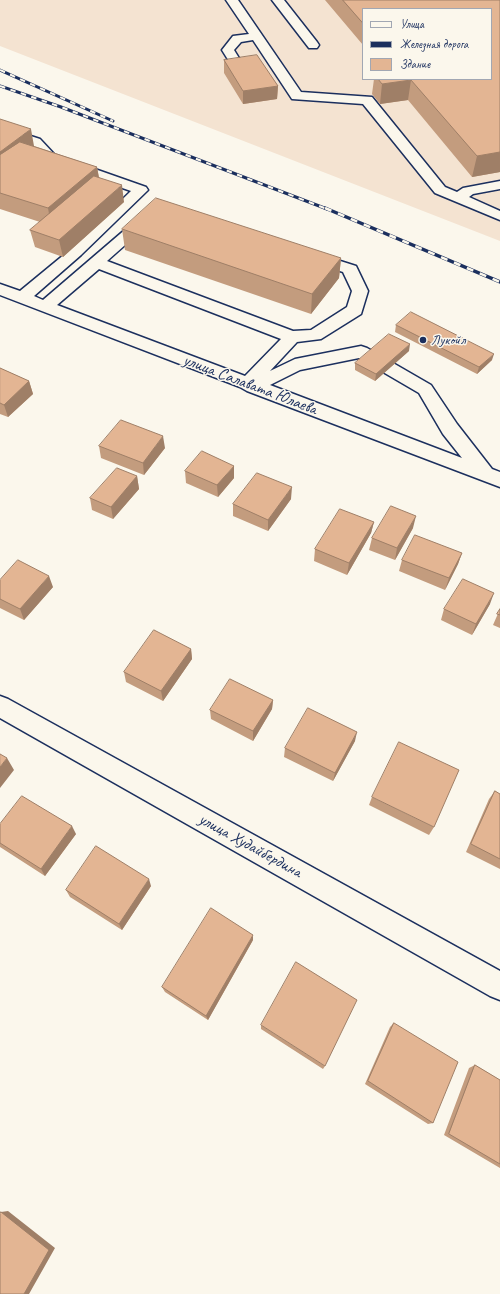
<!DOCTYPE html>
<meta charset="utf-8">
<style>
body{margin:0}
#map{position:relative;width:500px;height:1294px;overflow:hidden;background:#fbf7ec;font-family:Caveat,sans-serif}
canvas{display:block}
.legend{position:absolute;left:362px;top:8px;width:130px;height:72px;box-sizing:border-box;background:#fbf7ec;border:1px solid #a1a7b3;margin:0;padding:5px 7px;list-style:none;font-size:12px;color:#1b2f5e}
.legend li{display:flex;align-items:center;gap:8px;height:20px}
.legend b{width:20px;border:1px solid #a1a7b3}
</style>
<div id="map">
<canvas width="500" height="1294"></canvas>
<ul class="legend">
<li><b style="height:5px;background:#fbf7ec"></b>Улица</li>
<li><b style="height:5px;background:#1b2f5e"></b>Железная дорога</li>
<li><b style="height:11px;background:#e3b593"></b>Здание</li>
</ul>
</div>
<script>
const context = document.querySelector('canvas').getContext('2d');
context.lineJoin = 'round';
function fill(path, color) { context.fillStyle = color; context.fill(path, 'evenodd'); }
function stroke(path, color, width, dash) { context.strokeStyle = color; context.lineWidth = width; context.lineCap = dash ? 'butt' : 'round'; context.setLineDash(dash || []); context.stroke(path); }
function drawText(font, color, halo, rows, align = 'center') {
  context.font = font + ' Caveat,sans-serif'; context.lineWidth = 3; context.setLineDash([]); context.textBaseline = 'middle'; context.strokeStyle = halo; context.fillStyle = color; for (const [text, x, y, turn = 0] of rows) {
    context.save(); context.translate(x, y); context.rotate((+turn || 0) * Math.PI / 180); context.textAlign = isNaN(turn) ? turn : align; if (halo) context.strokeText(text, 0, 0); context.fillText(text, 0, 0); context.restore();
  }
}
fill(new Path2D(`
 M0,0h500v241l-500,-195zM363,9h128v70h-128z`), '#f4e3d1');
const minor = new Path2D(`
 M226,0h12l63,92 71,5 73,90 12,5 6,-4 37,-7v8l-27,5 -4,3 31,14v9l-65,-27 -72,-89 -71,-5 -39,-59 -12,2 -7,8 8,13 -2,3h-8l-10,-16 11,-14 16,-2z
 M272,0h12l33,42 2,3 -2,3h-8z
 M9,129l31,10 15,16 91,32 2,3 -67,65 -47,41 9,4 98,-84 5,-1 5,1 2,3 -2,3 -44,39 186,70 18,-1 36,-23 5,-16 -9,-19 -37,-12 -2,-3 2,-3 6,-2 44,14 12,25 -7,23 -40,25 -24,3 -27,29 25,-12 66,-13 6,2 64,37 26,39 35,45 8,3v15l-253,-96 -7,-4 -240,-92v-11l20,7 51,-42 60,-58 -86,-30 -15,-16 -26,-9 -2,-3 2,-3zM99,269l182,70 -36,37 -188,-71zM359,358l60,35 24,41 19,24 -192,-73 30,-15z
 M0,696l8,3 492,272v29l-10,-4 -490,-278z`);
stroke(minor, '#1b2f5e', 3);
fill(minor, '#fbf7ec');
const railFar1 = new Path2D(`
 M0,70l113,51
 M0,86l61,21 266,102`);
const rail = new Path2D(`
 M325,208l175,74`);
stroke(railFar1, '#1b2f5e', 3);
stroke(rail, '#1b2f5e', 3.5);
stroke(railFar1, '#fbf7ec', 2, [5.5]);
stroke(rail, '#fbf7ec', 2.5, [7]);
fill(new Path2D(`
 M325,0h175v172l-28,5 -64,-77 -28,4 -8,-10 2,-15h117l-128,-70v36z
 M224,60l54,26 -1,13 -34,5 -19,-31z
 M0,119l34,27 63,21 2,10 25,25 -61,55 -28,-10 -5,-17 10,-8 -40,-13z
 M122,229l219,29 -2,20 -28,36 -186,-64z
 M396,325l96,35 -15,14 -82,-42z
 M409,351l-34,30 -20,-11v-7z
 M0,368l29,13 4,13 -25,23 -8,-3z
 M99,446l66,2 -21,27 -43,-17z
 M185,471l49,7 -16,19 -32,-14z
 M137,476l2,13 -26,30 -21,-9 -2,-12z
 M291,499l-23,32 -35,-15v-12z
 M374,522l-3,11 -24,42 -33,-14 1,-12z
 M413,528l-18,32 -26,-10 3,-12z
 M462,553l-4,11 -13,26 -46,-19 3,-11z
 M0,580l53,7 -29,33 -24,-12z
 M490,604l-18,31 -31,-15 3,-11z
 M500,609v19l-7,-3z
 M191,649l1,10 -29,42 -37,-19 -2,-10z
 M273,700l-1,9 -19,32 -42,-22 -1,-9z
 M355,741l-22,40 -49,-24 1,-9z
 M495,791l5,3v75l-34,-17 23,-53z
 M372,797l62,30 -5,8 -60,-30z
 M0,824l76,10 -31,42 -45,-29z
 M151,886l-29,44 -52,-33 -4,-7z
 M253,940l-45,80 -43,-28 -3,-5z
 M394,1023l39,100 -5,1 -63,-40 25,-57z
 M261,1025l64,41 -2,3 -62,-40z
 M475,1065l25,15v88l-56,-33 25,-67z`), '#c39c7e');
fill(new Path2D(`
 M411,80l-3,20 -28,4 2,-20z
 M278,86l-1,13 -34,5v-13z
 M31,129l3,17 -34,16v-10z
 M500,152v20l-28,5 5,-21z
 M97,167l3,18 -49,40 -3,-17z
 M122,185l2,17 -61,55 -4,-17z
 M341,258l-2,20 -28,36 1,-20z
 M410,344l-1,7 -34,30 1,-7z
 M494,354l-2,6 -15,14 2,-7z
 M29,381l4,13 -25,23 -4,-12z
 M163,436l2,12 -21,27 -1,-12z
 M234,466v12l-16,19 -1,-12z
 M137,476l2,13 -26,30 -2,-12z
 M292,487l-1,12 -23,32v-11z
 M416,516l-3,12 -18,32 2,-12z
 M374,522l-3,11 -24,42 2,-12z
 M462,553l-4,11 -13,26 4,-12z
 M49,576l4,11 -29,33 -4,-11z
 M494,593l-4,11 -18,31 4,-11z
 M191,649l1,10 -29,42 -2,-10z
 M273,700l-1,9 -19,32v-10z
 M357,732l-2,9 -22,40 2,-8z
 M7,758l7,12 -14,18v-21z
 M72,826l4,8 -31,42 -4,-7z
 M149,879l2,7 -29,44 -3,-6z
 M253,935v5l-45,80 -2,-4z
 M8,1211l47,37 -26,46h-5l-23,-82z`), '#9f7f67');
const building = new Path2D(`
 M343,0h157v152l-23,4 -66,-76 -29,4 -4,-5h113v-70h-128v14z
 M257,55l21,31 -35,5 -19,-31z
 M0,119l31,10 -31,23z
 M20,142l77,25 -49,41 -48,-15v-38z
 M94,176l28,9 -63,55 -29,-10z
 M156,198l185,60 -29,36 -190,-65z
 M411,312l83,42 -15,13 -83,-42z
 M389,334l21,10 -34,30 -21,-11z
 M0,368l29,13 -25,24 -4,-2z
 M121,420l42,16 -20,27 -44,-17z
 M202,451l32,15 -17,19 -32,-14z
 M117,468l20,8 -26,31 -21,-9z
 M257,473l35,14 -24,33 -35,-16z
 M391,506l25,10 -19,32 -25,-10z
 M340,509l34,13 -25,41 -34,-14z
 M415,535l47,18 -13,25 -47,-18z
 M18,560l31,16 -29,33 -20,-10v-19z
 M463,579l31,14 -18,31 -32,-15z
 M500,609v6l-3,-1z
 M154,630l37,19 -30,42 -37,-19z
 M230,679l43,21 -20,31 -43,-21z
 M308,708l49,24 -22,41 -50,-25z
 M399,742l60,28 -25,57 -62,-30z
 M0,754l7,4 -7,9z
 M495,791l5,3v65l-29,-15z
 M22,796l50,30 -31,43 -41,-26v-19z
 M96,846l53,33 -30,45 -53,-34z
 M211,908l42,27 -47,81 -44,-29z
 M296,962l61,38 -32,66 -64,-41z
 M394,1023l64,39 -25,61 -65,-42z
 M475,1065l25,15v84l-51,-30z
 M1,1212l48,38 -25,44h-24v-80z`);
fill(building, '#e3b593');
stroke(building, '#9f7f67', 1);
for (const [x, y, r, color] of [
 [423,340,4,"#1b2f5e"]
]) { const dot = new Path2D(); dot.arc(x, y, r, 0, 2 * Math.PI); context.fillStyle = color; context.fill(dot); stroke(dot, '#fbf7ec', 1.5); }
drawText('14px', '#1b2f5e', '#fbf7ec', [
 ["Лукойл",431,340]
], 'left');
drawText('17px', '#1b2f5e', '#fbf7ec', [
 ["улица Салавата Юлаева",250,385,21],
 ["улица Худайбердина",250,846,29]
]);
</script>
